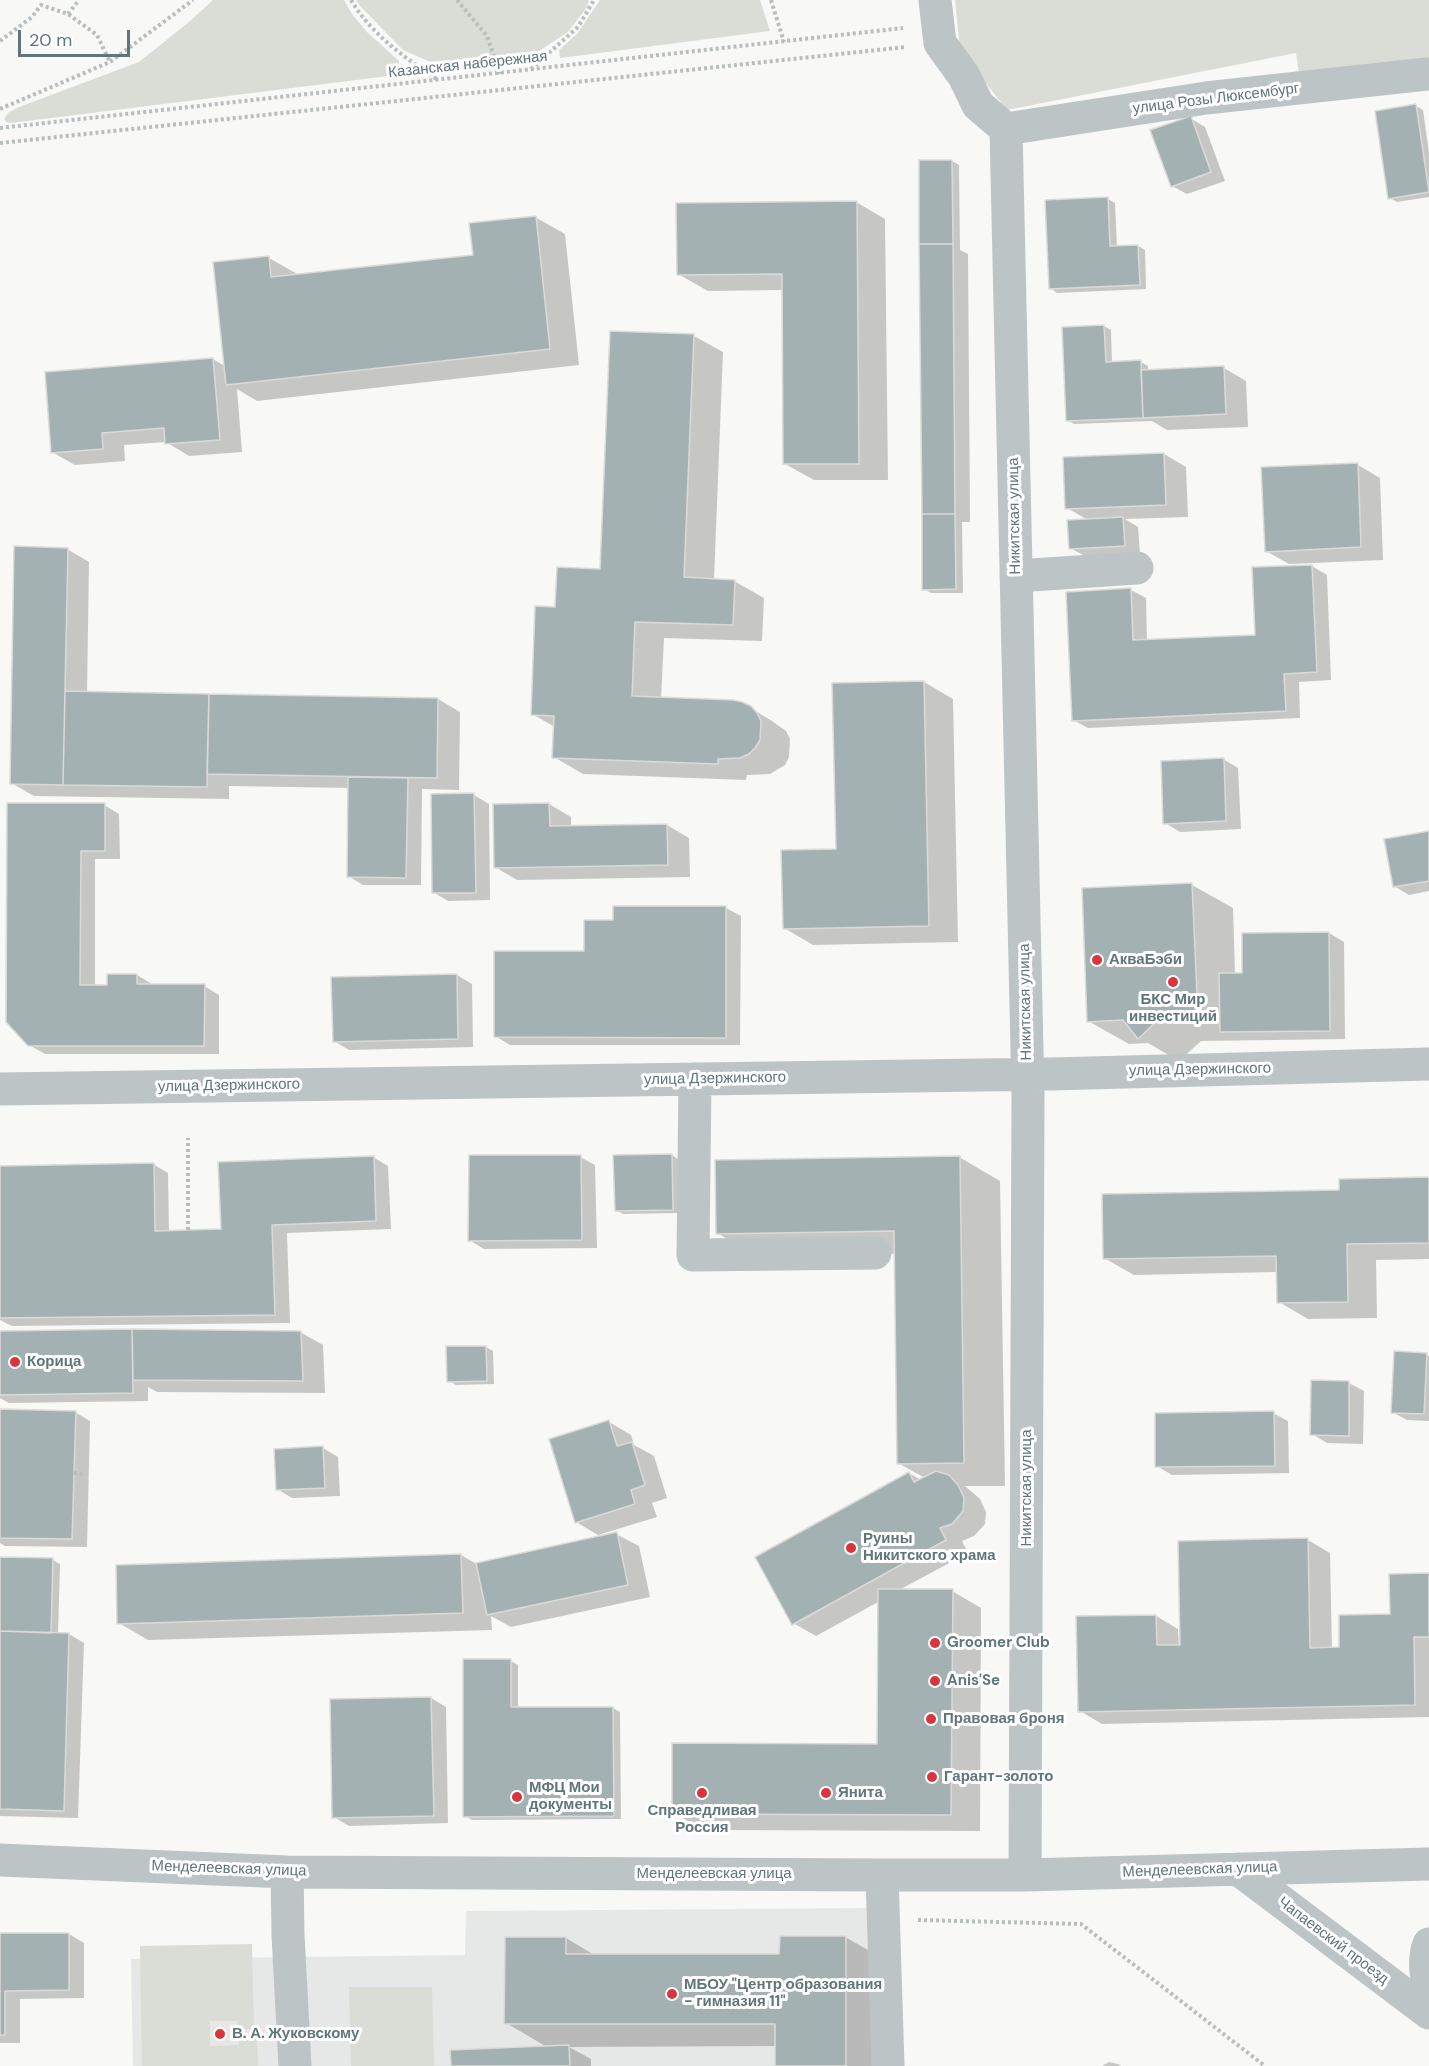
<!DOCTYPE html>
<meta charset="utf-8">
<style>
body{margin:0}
#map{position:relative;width:1429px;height:2066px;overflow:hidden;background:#f8f8f6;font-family:"DM Sans",sans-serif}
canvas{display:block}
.scale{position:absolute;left:18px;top:30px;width:112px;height:27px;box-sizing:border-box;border:3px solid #60767a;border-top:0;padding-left:8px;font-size:18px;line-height:21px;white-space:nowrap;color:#60767a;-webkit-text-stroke:4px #fff;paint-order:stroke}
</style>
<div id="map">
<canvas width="1429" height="2066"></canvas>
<div class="scale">20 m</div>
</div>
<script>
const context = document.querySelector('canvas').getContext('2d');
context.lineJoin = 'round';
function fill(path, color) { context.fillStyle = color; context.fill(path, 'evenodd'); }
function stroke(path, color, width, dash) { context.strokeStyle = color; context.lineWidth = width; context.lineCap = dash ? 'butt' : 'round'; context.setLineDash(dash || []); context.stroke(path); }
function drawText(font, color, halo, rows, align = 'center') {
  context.font = font + ' "DM Sans",sans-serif'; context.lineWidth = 6; context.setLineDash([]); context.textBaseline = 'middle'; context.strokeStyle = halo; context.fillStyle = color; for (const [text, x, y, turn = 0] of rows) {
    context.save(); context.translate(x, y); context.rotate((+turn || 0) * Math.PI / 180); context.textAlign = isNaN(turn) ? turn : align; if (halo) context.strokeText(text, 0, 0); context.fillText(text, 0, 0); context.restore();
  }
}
fill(new Path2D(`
 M874,1908l5,158h-746l-2,-107 334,-4 1,-44z`), '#e6e8e7');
fill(new Path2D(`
 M213,0h131l8,14 15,18 32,29c0,9 -2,12 -10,15l-378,47 -5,-1 -2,-3 5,-7 10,-5 120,-45 50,-40z
 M356,0h233l-2,7 -19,25 -38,25 -31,8 -48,6 -48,-21 -43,-44z
 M600,0h160l10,31 -210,27 -1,-8 18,-16z
 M955,0h474v71l-129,10 -4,-28 -289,57 -47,-60z
 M252,1944l2,85h-16l-1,-8h-27v25l29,-1v-5l18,-1 1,27h-116l-2,-120z
 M349,1987h83l2,79h-83z`), '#daddd5');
fill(new Path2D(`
 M1416,106l7,4 6,43v44l-32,5 -7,-4z
 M1190,118l15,9 20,54 -38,13 -15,-8z
 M952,161l7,4 1,85 8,4 2,268h-8l1,71h-32l-7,-4z
 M1108,199l7,4 2,44 21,-1 7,4 1,39 -89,4 -7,-5z
 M856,202l29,17 3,261h-74l-29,-16 -2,-174 -75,1 -30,-17z
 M535,217l30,17 14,131 -322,36 -20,-12 5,63 -53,4 -23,-14 -42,3 1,16 -50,4 -23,-13 161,-93 13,8 43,-109 30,17 175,-19z
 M1104,326l7,4 1,34 29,-2 7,4v5l76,-3 22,13 2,46 -81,3 -15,-9 -78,3 -7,-4z
 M611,332l83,4 29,16 -9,228 20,1 30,17 -2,43 -98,-3 -3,61 81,4 30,18 14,10 4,8 -1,18 -4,8 -15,9 -23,1 -1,5 -163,-6 -29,-17 1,-30 -23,-13 24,-106 45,-38z
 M1164,454l22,13 2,50 -63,2 13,8 2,27 -55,2 -15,-8 18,-28 -21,-12z
 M1358,465l22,13 3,82 -94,4 -23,-13z
 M67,549l22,13 -2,131 351,6 22,13 -1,78 -37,-1 -1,96h-58l-15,-9 2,-88 -121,-2v13l-195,-3 -23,-13z
 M1312,566l15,9 4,105 -32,2 1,36 -212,10 -15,-8 58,-130 15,8 1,43 109,-5z
 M924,682l29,17 5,243 -145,3 -29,-17 53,-78z
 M1223,759l15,9 3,61 -61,3 -15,-9z
 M474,795l15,9 1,96 -42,1 -15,-9z
 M549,804l22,13v10l96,-2 22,13 1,39 -173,3 -22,-13z
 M8,805h96l15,9 1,45h-25v127h14l28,-11 15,9 52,2 15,9v59h-174l-16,-9z
 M1429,832v59l-20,4 -15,-9z
 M1192,885l41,23 2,66h9l85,-41 15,9 1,97 -144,2 -22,20 -31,-18 -19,1 -41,-23z
 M726,908l15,8 -1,129h-230l-15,-9 90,-83 30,-31z
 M457,975l15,9 1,63 -124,3 -15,-9z
 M672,1155l7,5 1,53 -57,1 -7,-4z
 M373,1157l15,9 3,63 -104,4 3,90 -278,3 -12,-6v-152l153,-4 15,9 1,59 53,-1z
 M580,1157l15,8 2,83 -113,1 -15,-9z
 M959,1157l41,24 5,305h-40l15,13 6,13 -1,12 -11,12 -12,5 6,12 -69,37 53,1 29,17 -1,223 -277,-1 -29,-17 205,-68 1,-144 -64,35 -23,-13 116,-150 12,7 4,-2 -27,-15 -2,-209 -138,3 -41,-24z
 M1429,1178v81l-53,1 1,58 -69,1 -29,-17 -1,-30 -144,3 -30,-17 236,-67z
 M132,1331l168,1 23,13 2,48 -168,-1 -9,-5v14l-139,2 -9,-5v-66z
 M486,1347l7,4 1,33 -38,1 -7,-4z
 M1426,1355l3,1v65l-22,-1 -15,-8z
 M1349,1383l15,8 -1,53 -36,-1 -15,-9z
 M0,1411l75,1 15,9 -3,126 -82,-1 -5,-3z
 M1273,1413l15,8 1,52 -117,2 -15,-9z
 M609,1422l22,13 3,10 20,11 13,42 -15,5 5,14 -59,18 -22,-13z
 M323,1448l15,9 2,39 -48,2 -15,-9z
 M616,1534l23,12 11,51 -139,30 -20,-11 1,14 -344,10 -29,-17 342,-68 17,10z
 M1308,1540l22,13 2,96h8l51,-33 38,-42v143l-327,7 -22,-13 -2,-93 78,-2 22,13 1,18z
 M0,1559l53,1 7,4 -2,70h11l15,9 -6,175 -78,-2z
 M464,1661h47l7,4v44l95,-1 7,4 1,107 -149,1 -7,-4z
 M431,1698l15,9 2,116 -99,3 -15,-9z
 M69,1934l15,9v55l-64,1v44h-20v-108z
 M845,1937l41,23v106h-110v-20l-207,1 22,12v7h-139l95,-19 -41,-24 60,-85 30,18h185z
 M1109,2062l9,2 3,2h-19z`), '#0003');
const building = new Path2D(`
 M1416,104l13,88 -41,7 -13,-88z
 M1191,116l20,56 -40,15 -21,-57z
 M919,160h33l1,84h-34z
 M1108,197l2,49 28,-1 2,40 -91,4 -4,-89z
 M857,201l2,263h-76l-1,-190 -105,1 -1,-72z
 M536,216l14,133 -324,36 -13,-123 56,-6 2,21 202,-22 -4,-32z
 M919,244h34l2,270h-33z
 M1104,325l2,37 35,-2 2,58 -77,3 -4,-94z
 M610,331l84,3 -10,243 51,3 -2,45 -98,-3 -3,74 101,4 9,2 9,4 6,7 4,8 -1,19 -5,8 -6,6 -9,4 -22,1v5l-166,-6 2,-42 -23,-1 4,-109 20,1 2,-40 43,2z
 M213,358l7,82 -55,4 -1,-16 -62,5 1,16 -52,4 -6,-81z
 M1224,366l2,48 -83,4 -2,-48z
 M1164,453l2,52 -101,4 -2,-52z
 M1358,463l3,84 -96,5 -4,-85z
 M922,514h33l1,75 -34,1z
 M1123,517l2,29 -56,3 -2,-29z
 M14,546l54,2 -5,237 -53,-1z
 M1312,565l5,107 -33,2 2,37 -214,10 -6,-129 65,-4 2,52 122,-5 -3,-68z
 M924,681l5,245 -146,3 -2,-79 55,-1 -4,-166z
 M65,691l144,3 -2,93 -144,-2z
 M209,694l229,4 -1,80 -230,-4z
 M1224,758l2,63 -63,3 -2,-63z
 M348,777l60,1 -2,100 -59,-1z
 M474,793l2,100h-44l-1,-99z
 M7,803h98v48h-24l-1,134h27v-11h30v10h68l-1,62h-176l-22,-24z
 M549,803l1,23 117,-2 1,41 -174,3 -1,-64z
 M1429,831v50l-36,6 -9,-48z
 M1192,883l6,134 -38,1 -22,21 -15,-19 -36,2 -5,-134z
 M613,906h113v132l-232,-1v-86h90v-31h29z
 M1329,932l1,99 -110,1 -1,-59h23v-40z
 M457,974l1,65 -125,3 -2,-65z
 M672,1154l1,56 -58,1 -2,-56z
 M469,1155h112l1,85 -114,1z
 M374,1156l2,65 -104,4 3,90 -275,3v-152l154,-3 1,68 66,-2 -3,-67z
 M960,1156l4,307 -67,1 -3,-233 -178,3 -1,-74z
 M1429,1177v66l-82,1 1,58 -71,1 -1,-47 -173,3 -1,-65 237,-4v-11z
 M132,1329l169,2 2,50 -170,-1z
 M132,1329l1,64 -133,2v-64z
 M446,1346h40l1,35 -40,1z
 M1394,1351l33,2 -3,61 -33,-1z
 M1311,1380l38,1v55l-39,-1z
 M0,1409l76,2 -4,128 -72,-1z
 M1274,1411l1,55 -120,1v-54z
 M609,1420l8,26 15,-4 13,43 -14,5 4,14 -60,19 -26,-84z
 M323,1446l2,42 -49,2 -2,-41z
 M936,1471l13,4 9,10 6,13 -1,13 -11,13 -12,4 6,12 -154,85 -37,-68 154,-85 5,10z
 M617,1532l11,53 -141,30 -11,-52z
 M1308,1538l2,110 29,-1v-32l51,-1 -1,-40 40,-1v64h-15l1,68 -337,7 -2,-96 80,-1 1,30h23l-2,-104z
 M461,1554l2,59 -346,11 -1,-59z
 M0,1557l53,1 -2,75 -51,-2z
 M878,1589h75l-2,226 -279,-1v-71l205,1z
 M0,1631l69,2 -5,178 -64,-2z
 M463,1659h48v48h102l1,109 -151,1z
 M431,1697l3,119 -102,2 -2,-119z
 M0,1933h69v57l-64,1v44h-5z
 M780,1936h66v130h-71v-42h-271l1,-87h61v17h213z
 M569,2045l1,21h-119l-1,-16z`);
fill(building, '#a4b1b3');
stroke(building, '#dadad8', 1.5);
stroke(new Path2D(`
 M351,0c21,35 54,58 87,80
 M457,0l30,36 13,38
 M771,0l13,42
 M68,14l11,-14
 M0,41l32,-24 9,-12 27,9 29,21 13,27
 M531,69l47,-42 16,-27
 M0,109l110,-47 83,-62
 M0,128l903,-100
 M0,143l906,-96
 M188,1230v-92
 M74,1473l11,1
 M918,1920l163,4 184,142`), '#b8bdbe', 4, [3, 3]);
stroke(new Path2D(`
 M935,0l5,43 24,33 14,29 28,24
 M1006,129l22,965 -3,781
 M1006,129l200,-31 221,-24
 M1016,576l121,-8
 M695,1079l-2,176 182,-2
 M0,1089l1051,-15 378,-10
 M0,1860l287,12 595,3h143l404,-11
 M1238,1869l191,144
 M287,1872l1,63 7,131
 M882,1875l6,191
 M1429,1944c-5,12 -4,30 0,43`), '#bdc4c6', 33);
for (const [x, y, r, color] of [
 [1097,960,6,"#da343e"],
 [1173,982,6,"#da343e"],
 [15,1362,6,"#da343e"],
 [851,1548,6,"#da343e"],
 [935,1643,6,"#da343e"],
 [935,1681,6,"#da343e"],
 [931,1719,6,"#da343e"],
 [932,1777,6,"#da343e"],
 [702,1793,6,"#da343e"],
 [826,1793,6,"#da343e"],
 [517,1797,6,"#da343e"],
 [672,1994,6,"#da343e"],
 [220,2034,6,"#da343e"]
]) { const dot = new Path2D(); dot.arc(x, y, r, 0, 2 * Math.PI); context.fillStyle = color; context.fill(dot); stroke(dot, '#fff', 2); }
drawText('15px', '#60767a', '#fff', [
 ["Казанская набережная",468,65,-6],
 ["улица Розы Люксембург",1216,99,-7],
 ["Никитская улица",1015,516,-91],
 ["Никитская улица",1026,1002,-91],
 ["улица Дзержинского",1200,1070,-1],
 ["улица Дзержинского",715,1079,-1],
 ["улица Дзержинского",229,1086,-1],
 ["Никитская улица",1027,1488,-90],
 ["Менделеевская улица",229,1869,2],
 ["Менделеевская улица",1200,1870,-2],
 ["Менделеевская улица",714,1874],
 ["Чапаевский проезд",1333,1941,37]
]);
drawText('bold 15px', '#60767a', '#fff', [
 ["АкваБэби",1109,960],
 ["БКС Мир",1173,1000,"center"],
 ["инвестиций",1173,1017,"center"],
 ["Корица",27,1362],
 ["Руины",863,1539],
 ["Никитского храма",863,1556],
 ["Groomer Club",947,1643],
 ["Anis'Se",947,1681],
 ["Правовая броня",943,1719],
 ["Гарант-золото",944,1777],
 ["МФЦ Мои",529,1788],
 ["документы",529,1805],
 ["Янита",838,1793],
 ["Справедливая",702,1811,"center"],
 ["Россия",702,1828,"center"],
 ["МБОУ \"Центр образования",684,1985],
 ["- гимназия 11\"",684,2002],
 ["В. А. Жуковскому",232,2034]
], 'left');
</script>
